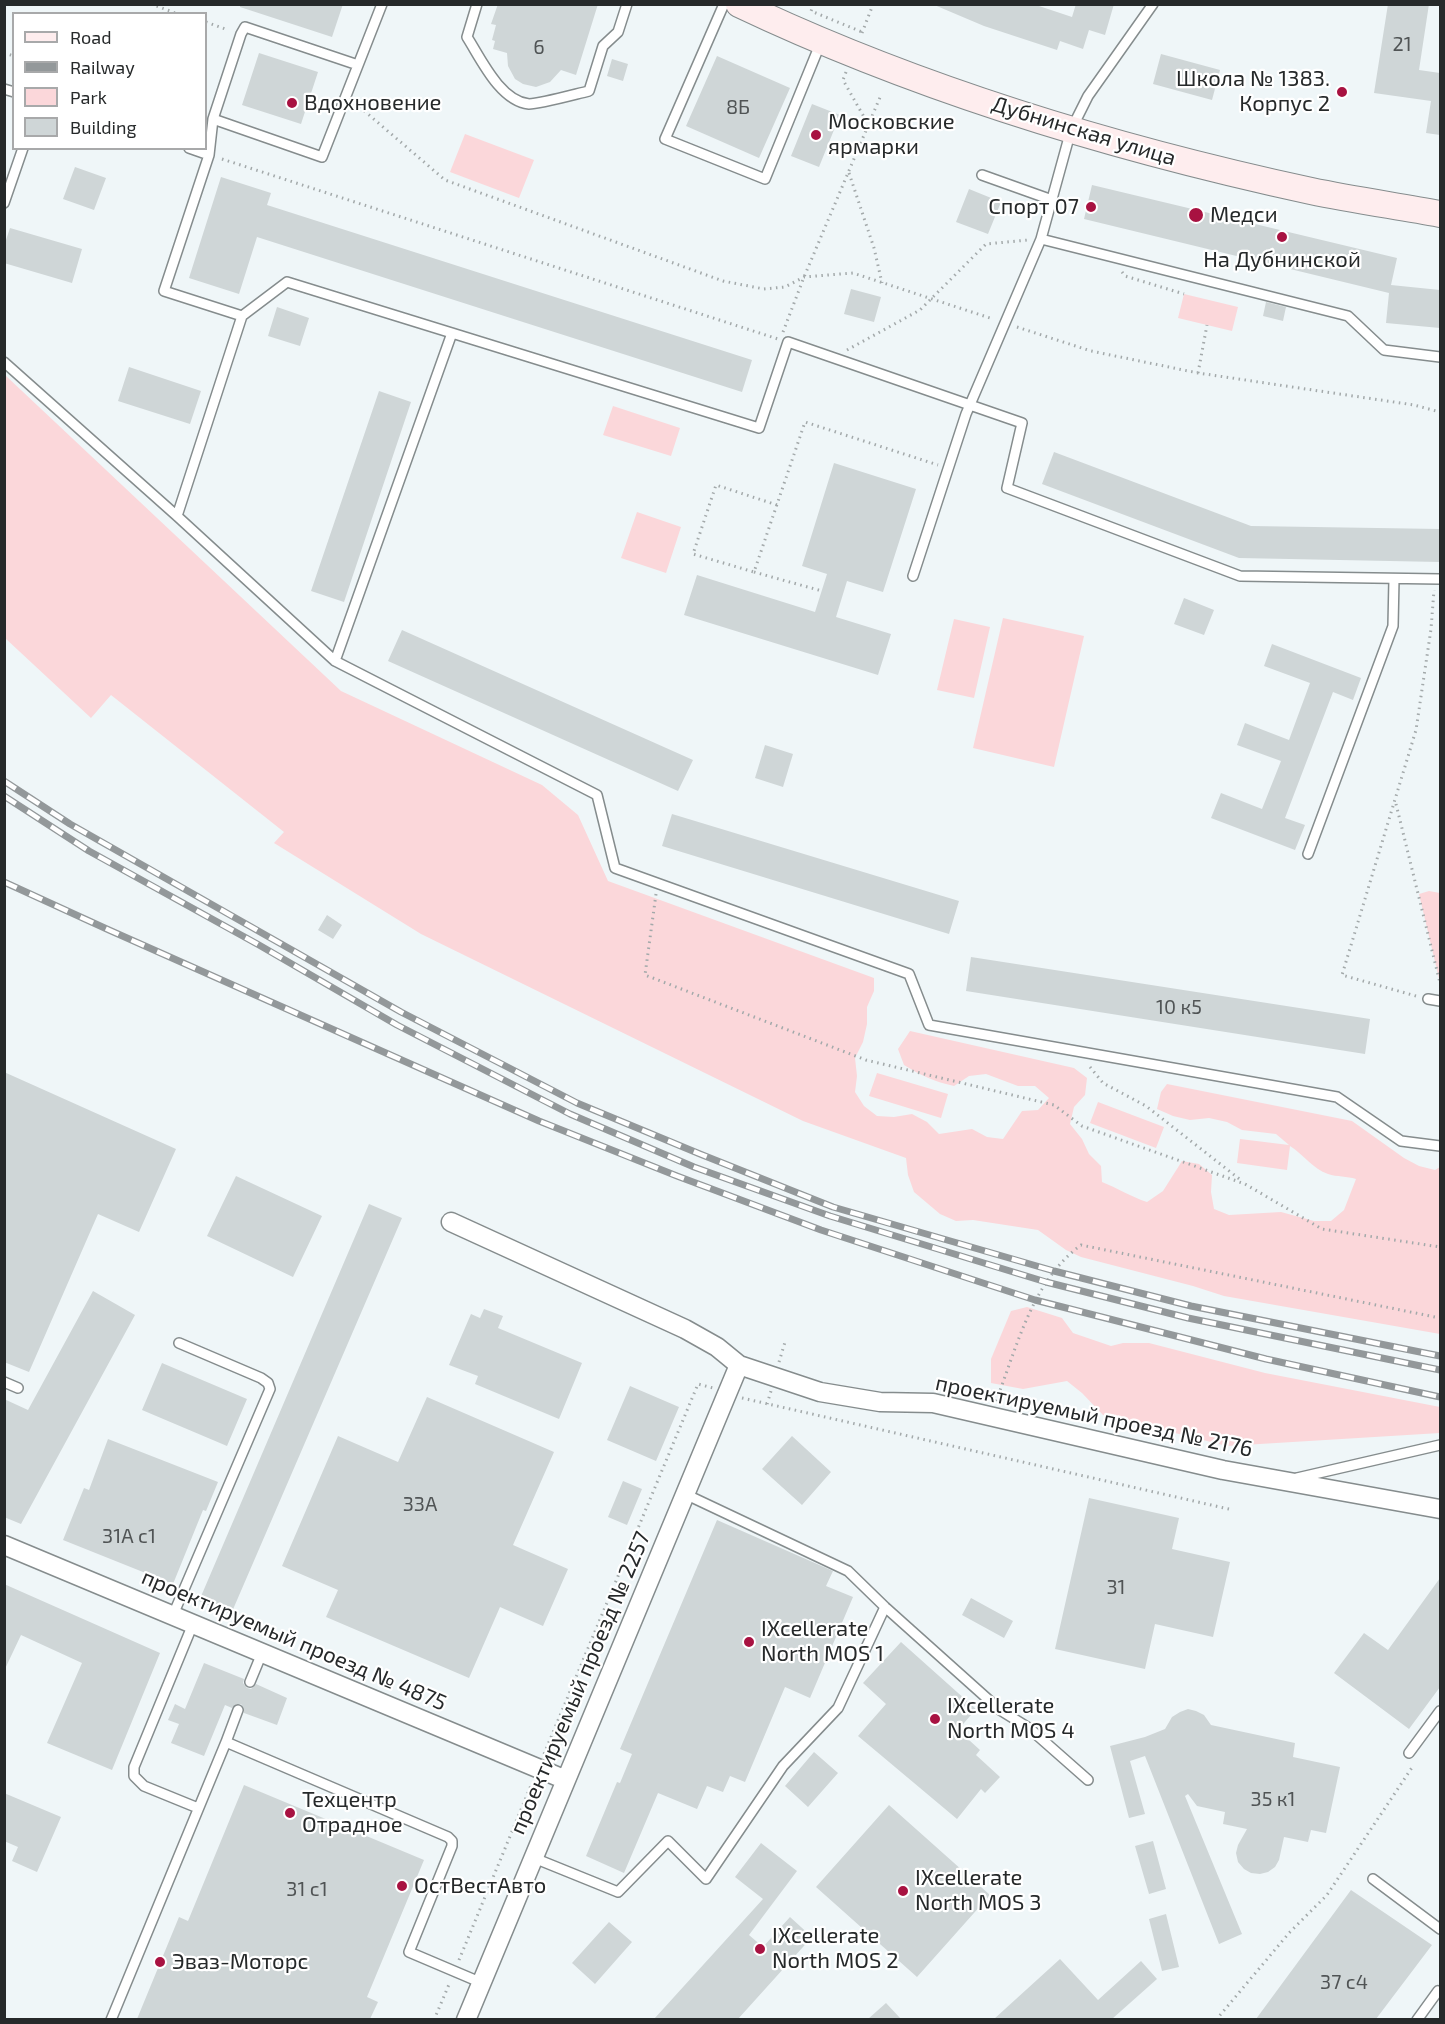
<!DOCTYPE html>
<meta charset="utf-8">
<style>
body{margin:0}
#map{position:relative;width:1445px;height:2024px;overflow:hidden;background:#eff6f8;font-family:"Exo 2",sans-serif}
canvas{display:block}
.frame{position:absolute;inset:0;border:6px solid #26292a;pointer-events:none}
.legend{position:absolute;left:12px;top:12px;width:195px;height:138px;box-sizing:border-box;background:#fff;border:2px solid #a8a9aa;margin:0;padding:8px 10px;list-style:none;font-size:18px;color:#26292a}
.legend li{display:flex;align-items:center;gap:12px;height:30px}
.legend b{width:30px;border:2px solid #a8a9aa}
</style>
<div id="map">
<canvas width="1445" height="2024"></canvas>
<div class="frame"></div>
<ul class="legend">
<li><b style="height:8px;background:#feedee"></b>Road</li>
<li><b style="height:8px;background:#93989a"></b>Railway</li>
<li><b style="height:16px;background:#fbd7da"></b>Park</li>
<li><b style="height:16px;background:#cfd6d7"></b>Building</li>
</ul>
</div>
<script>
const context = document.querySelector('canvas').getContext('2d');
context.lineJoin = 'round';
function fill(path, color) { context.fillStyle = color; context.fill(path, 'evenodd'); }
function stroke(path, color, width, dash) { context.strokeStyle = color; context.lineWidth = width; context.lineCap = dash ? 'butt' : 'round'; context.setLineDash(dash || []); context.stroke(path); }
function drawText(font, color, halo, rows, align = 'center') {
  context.font = font + ' "Exo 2",sans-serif'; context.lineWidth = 4.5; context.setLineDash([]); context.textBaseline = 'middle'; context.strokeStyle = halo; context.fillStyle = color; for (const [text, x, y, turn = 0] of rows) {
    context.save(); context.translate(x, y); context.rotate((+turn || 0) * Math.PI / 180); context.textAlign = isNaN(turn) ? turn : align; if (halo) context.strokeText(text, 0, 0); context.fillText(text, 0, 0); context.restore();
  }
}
fill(new Path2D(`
 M465,134l69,26 -15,38 -69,-26z
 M1184,294l54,13 -6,24 -54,-13z
 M5,375l336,316 201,94 36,30 30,66 266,97v13l-7,16v17l-4,18 -8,16 2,18 -2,16 9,14 13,10 17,1 18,-3 15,8 12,12 33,-5 15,8 16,2 19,-28 16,-1 11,-12 -14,-12h-17l-32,-12 -17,2 -15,10c-19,-4 -34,-11 -50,-21l-6,-16 12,-18 164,37 13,10 -2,17 -11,12 -4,17 12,15 7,15 12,12 1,16c16,6 29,15 45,20l16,-11 19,-30 17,3 13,11 -1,17 3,17 15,6 52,-3 33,9h17l13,-11 12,-31c-9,-3 -19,-2 -28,-5 -15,-5 -24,-19 -38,-28l-3,24 -50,-7 3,-24 49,6 -13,-11 -34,-4 -15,-8 -18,-4 -19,2 -17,-4 -16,-7 4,-17 6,-8 185,37 52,37 15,8 16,4 5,-3v167l-216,-38 -31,-10 -112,-29 -15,-7 -28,-20 -65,-10 -17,1 -16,-7 -26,-22 -6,-17 -2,-17 -103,-37 -382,-187 -147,-91 10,-11 -173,-137 -20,23 -86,-80z
 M613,406l67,22 -9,28 -68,-21z
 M637,512l44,15 -15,46 -45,-15z
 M1003,618l81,18 -30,131 -81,-19z
 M954,619l36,8 -16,71 -37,-8z
 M1429,891l11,2v90l-21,-89z
 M877,1073l71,21 -7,24 -72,-22z
 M1098,1102l66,25 -8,21 -66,-25z
 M1027,1307l35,11 11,15 38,13 12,-3h26l116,30 175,34v26l-213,13 -124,-31 -21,-22 -15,-12 -44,8 -32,-6v-24l20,-48z`), '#fbd7da');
fill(new Path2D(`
 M240,4h103l-11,33 -92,-30z
 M498,4h100l-22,71 -15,-5 -11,12 -14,5 -13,-3 -8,-5 -7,-13 -1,-13 -14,-4 2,-8 -3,-1 4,-15 -5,-1z
 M932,4h101l39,13 4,-13h38l-9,31 -16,-5 -6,19 -23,-8 -3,9 -73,-24z
 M1388,4h41l-10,66 21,3v62l-14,-2 5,-32 -57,-8z
 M259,53l59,19 -17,52 -59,-19z
 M1161,54l59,16 -8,30 -59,-16z
 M717,56l73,32 -31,70 -73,-32z
 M612,59l16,5 -5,17 -16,-5z
 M812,104l28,11 -21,52 -28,-11z
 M75,167l31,11 -12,32 -31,-11z
 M221,177l50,16 -4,12 485,155 -10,32 -485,-155 -18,57 -50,-16z
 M1092,185l305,73 -6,27 49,5v38l-54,-5 3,-30 -305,-74z
 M969,189l32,13 -13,32 -32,-12z
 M10,228l72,21 -10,34 -68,-20v-17z
 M851,289l30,8 -7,25 -30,-8z
 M1266,302l20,5 -3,14 -20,-5z
 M277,307l32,11 -9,28 -32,-10z
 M129,367l72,24 -11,33 -72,-23z
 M379,391l32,11 -67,200 -33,-11z
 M1054,452l197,74 189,3v33l-201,-4 -197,-74z
 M834,463l82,26 -33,103 -36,-11 -11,36 55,17 -13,41 -194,-60 13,-40 118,37 12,-38 -25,-8z
 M1184,598l30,12 -10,25 -30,-11z
 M402,630l291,130 -15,31 -290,-130z
 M1272,644l89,34 -8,22 -20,-8 -48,126 20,7 -10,25 -84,-32 10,-25 41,16 19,-48 -44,-16 8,-22 44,17 21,-57 -46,-17z
 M765,745l28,9 -10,33 -28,-9z
 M672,814l287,87 -10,33 -287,-88z
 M327,915l15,10 -9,14 -15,-9z
 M971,957l399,62 -5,35 -399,-63z
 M4,1072l172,77 -37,83 -41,-18 -69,158 -25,-10z
 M236,1176l86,40 -29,61 -86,-41z
 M369,1204l33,14 -171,396 -32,-13z
 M93,1291l42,24 -114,209 -17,-7v-118l24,11z
 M484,1309l19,7 -5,12 84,35 -23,56 -84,-35 3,-8 -29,-11 22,-51 9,4z
 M162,1363l85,36 -20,47 -85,-36z
 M630,1386l49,21 -23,54 -49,-21z
 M427,1397l127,55 -41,93 55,24 -25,57 -43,-19 -31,71 -143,-61 12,-27 -56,-24 56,-130 60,26z
 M792,1436l39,36 -29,33 -40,-36z
 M108,1439l110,43 -12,29 -3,-1 -30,74 -110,-44 21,-52 5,2z
 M623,1481l19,8 -15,36 -19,-8z
 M1089,1498l90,20 -7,31 58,13 -17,75 -58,-13 -10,45 -90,-20z
 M717,1520l116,51 -7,15 27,11 -43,101 -25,-11 -40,95 -15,-6 -7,16 -16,-6 -10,23 -39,-16 -34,80 -38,-17 31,-74 3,1 12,-29 -12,-5z
 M1440,1578v109l-31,42 -75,-56 30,-40 24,17z
 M4,1584l156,69 -48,117 -65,-27 35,-80 -61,-28 -17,36z
 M971,1598l42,23 -9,17 -42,-23z
 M901,1642l75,67 -18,21 22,20 -4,5 24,22 -15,16 -4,-4 -24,30 -99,-83 28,-32 -23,-21z
 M204,1663l40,16 -1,4 4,5 4,1 5,-5 31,14 -10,27 -33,-12v-5l-3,-4h-5l-4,4 -7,-3 -21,51 -33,-13 8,-19 -11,-4 7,-16 10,5z
 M1188,1709l8,2 8,4 7,10 84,18 -2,14 47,10 -14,66 -15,-3 -3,12 -24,-5 -5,23 -4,7 -7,5 -8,2 -9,-1 -7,-4 -6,-7 -2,-9 2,-8 9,-16 -24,-5 2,-12 -28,-6 -9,-12 -3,2 57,138 -23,10 -74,-188 -15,5 15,53 -16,4 -19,-72 35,-9 20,-8 7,-12 8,-5z
 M814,1752l24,21 -30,34 -23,-21z
 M244,1785l180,75 -57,137 11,5 -8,17h-233l42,-102 9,4z
 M4,1793l57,24 -24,55 -25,-11 6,-14 -14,-6z
 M889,1805l101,90 -73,82 -101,-90z
 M1153,1841l13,48 -17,5 -14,-48z
 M761,1843l36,28 -48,64 14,12 27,-30 22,20 -74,82h-84l109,-120 -28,-22z
 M1351,1890l81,55 -56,74h-120z
 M1166,1914l13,53 -17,4 -13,-52z
 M609,1922l23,20 -37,42 -23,-21z
 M1060,1959l38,41 43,-39 16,18 -45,40h-118z
 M886,2003l15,16h-33z`), '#cfd6d7');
const lane = new Path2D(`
 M477,4l-10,33c14,22 33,64 62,67 11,0 47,-10 60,-13l14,-45 15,-14 9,-28
 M724,4l-59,135 100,40 56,-137
 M4,89l10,3
 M213,119l109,38 60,-153
 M189,148l20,7
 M982,175l70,25
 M4,203l19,-55
 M1041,239l307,77 36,34 56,7
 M242,316l-78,-25 45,-136 4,-36 28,-85 4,-7 113,38
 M4,362l173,154 158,145 262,134 18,73 294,106 20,51 408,72 64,44 39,5
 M177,516l65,-200 45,-34 472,146 29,-86 234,81 -15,65 233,88 200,3
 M913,576l53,-162 75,-175 30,-109 17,-34 65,-92
 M335,661l117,-328
 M1308,854l85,-228 1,-47
 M1428,999l12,2
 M4,1382l14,6
 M1297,1478l143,-33
 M685,1494l163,77 37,36 115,103 29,18 59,52
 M173,1615l97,-226 -2,-6 -7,-5 -82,-35
 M193,1624l-59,143v9l10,10 54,22
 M250,1682l12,-29
 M238,1710l-12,32 222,95 4,4v5l-43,106 73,31
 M1409,1753l31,-42
 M534,1858l84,34 50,-51 38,38 77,-113 55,-58 47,-101
 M1373,1879l67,50
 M111,2020l115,-278
 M1417,2020l21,-29 2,1`);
const street = new Path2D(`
 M451,1222l234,107 32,18 22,18 81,27 60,10 53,1 290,67 217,39
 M4,1545l562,235
 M466,2020l273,-655`);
const secondary = new Path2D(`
 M739,4c181,86 378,145 572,187 43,9 86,15 129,23`);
stroke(lane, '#858c8d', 12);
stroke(street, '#858c8d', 21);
stroke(secondary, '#858c8d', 28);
stroke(new Path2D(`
 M151,4l27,10
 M814,4l-3,7 51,21
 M206,22l22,8
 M862,33l10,-26
 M4,53l10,3
 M846,72l-3,8 25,44
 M355,103l90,77 278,101 41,8 21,-2 19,-10 49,-4 140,46
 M222,159l556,180
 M849,173l25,75 8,35
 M1122,272l3,4 59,18
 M1017,327l74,24 107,22 216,32 26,7
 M783,332l21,-55 77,-182
 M847,350l73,-40 66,-66 42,-4
 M1198,373l9,-48
 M777,505l-61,-20 -23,69 61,18 51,-150 133,43
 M754,572l68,19
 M1396,804l44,179
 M656,894l-11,81 221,85 188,45 28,21 163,58 77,45 118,18
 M1416,996l-74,-21 74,-245 15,-101 3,-39
 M1090,1067l13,16 43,23 96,75
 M779,1362l6,-20
 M742,1398l491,112
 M996,1401c21,-54 36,-120 85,-156l359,73
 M767,1404l4,-13
 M544,1754l154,-370 15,4
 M459,1960l73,-177
 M434,2020l16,-38
 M1216,2020l73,-87 38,-38 86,-129`), '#a3a9aa', 3, [1.5, 4.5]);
stroke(lane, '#fff', 9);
stroke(street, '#fff', 18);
stroke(secondary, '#feedee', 26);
const rail = new Path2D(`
 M4,781l66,43 331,188 176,91 123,51 133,53 221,64 137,35 249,50
 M4,796l85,55 170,94 138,80 173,89 124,53 136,49 216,66 142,36 252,52
 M4,882l105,48 430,191 138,55 144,54 214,70 231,59 174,38`);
stroke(rail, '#93989a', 7);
stroke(rail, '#fff', 4.5, [14]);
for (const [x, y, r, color] of [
 [1342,92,6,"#a81241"],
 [292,103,6,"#a81241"],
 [816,135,6,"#a81241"],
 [1091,207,6,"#a81241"],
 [1196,215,8,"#a81241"],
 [1282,237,6,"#a81241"],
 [749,1642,6,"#a81241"],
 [935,1719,6,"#a81241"],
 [290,1813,6,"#a81241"],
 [402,1886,6,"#a81241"],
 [903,1891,6,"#a81241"],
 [760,1949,6,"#a81241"],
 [160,1962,6,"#a81241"]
]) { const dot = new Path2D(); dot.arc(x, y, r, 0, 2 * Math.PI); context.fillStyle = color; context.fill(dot); stroke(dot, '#fff', 2); }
drawText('20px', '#505455', null, [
 ["21",1402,44],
 ["6",539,47],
 ["8Б",738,107],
 ["10 к5",1179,1007],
 ["33А",420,1504],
 ["31А с1",129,1536],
 ["31",1116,1587],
 ["35 к1",1273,1799],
 ["31 с1",307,1889],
 ["37 с4",1344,1982]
]);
drawText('22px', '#26292a', '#fff', [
 ["Школа № 1383.",1330,79,"right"],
 ["Корпус 2",1330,104,"right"],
 ["Вдохновение",304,103],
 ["Московские",828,122],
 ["ярмарки",828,147],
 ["Спорт 07",1079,207,"right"],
 ["Медси",1210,215],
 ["На Дубнинской",1282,260,"center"],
 ["IXcellerate",761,1629],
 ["North MOS 1",761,1654],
 ["IXcellerate",947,1706],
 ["North MOS 4",947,1731],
 ["Техцентр",302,1800],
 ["Отрадное",302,1825],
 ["IXcellerate",915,1878],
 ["North MOS 3",915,1903],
 ["ОстВестАвто",414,1886],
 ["IXcellerate",772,1936],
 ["North MOS 2",772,1961],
 ["Эваз-Моторс",172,1962]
], 'left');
drawText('22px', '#26292a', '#fff', [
 ["Дубнинская улица",1084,131,17],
 ["проектируемый проезд № 2176",1094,1416,12],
 ["проектируемый проезд № 4875",294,1640,23],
 ["проектируемый проезд № 2257",580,1683,-67]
]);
</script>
